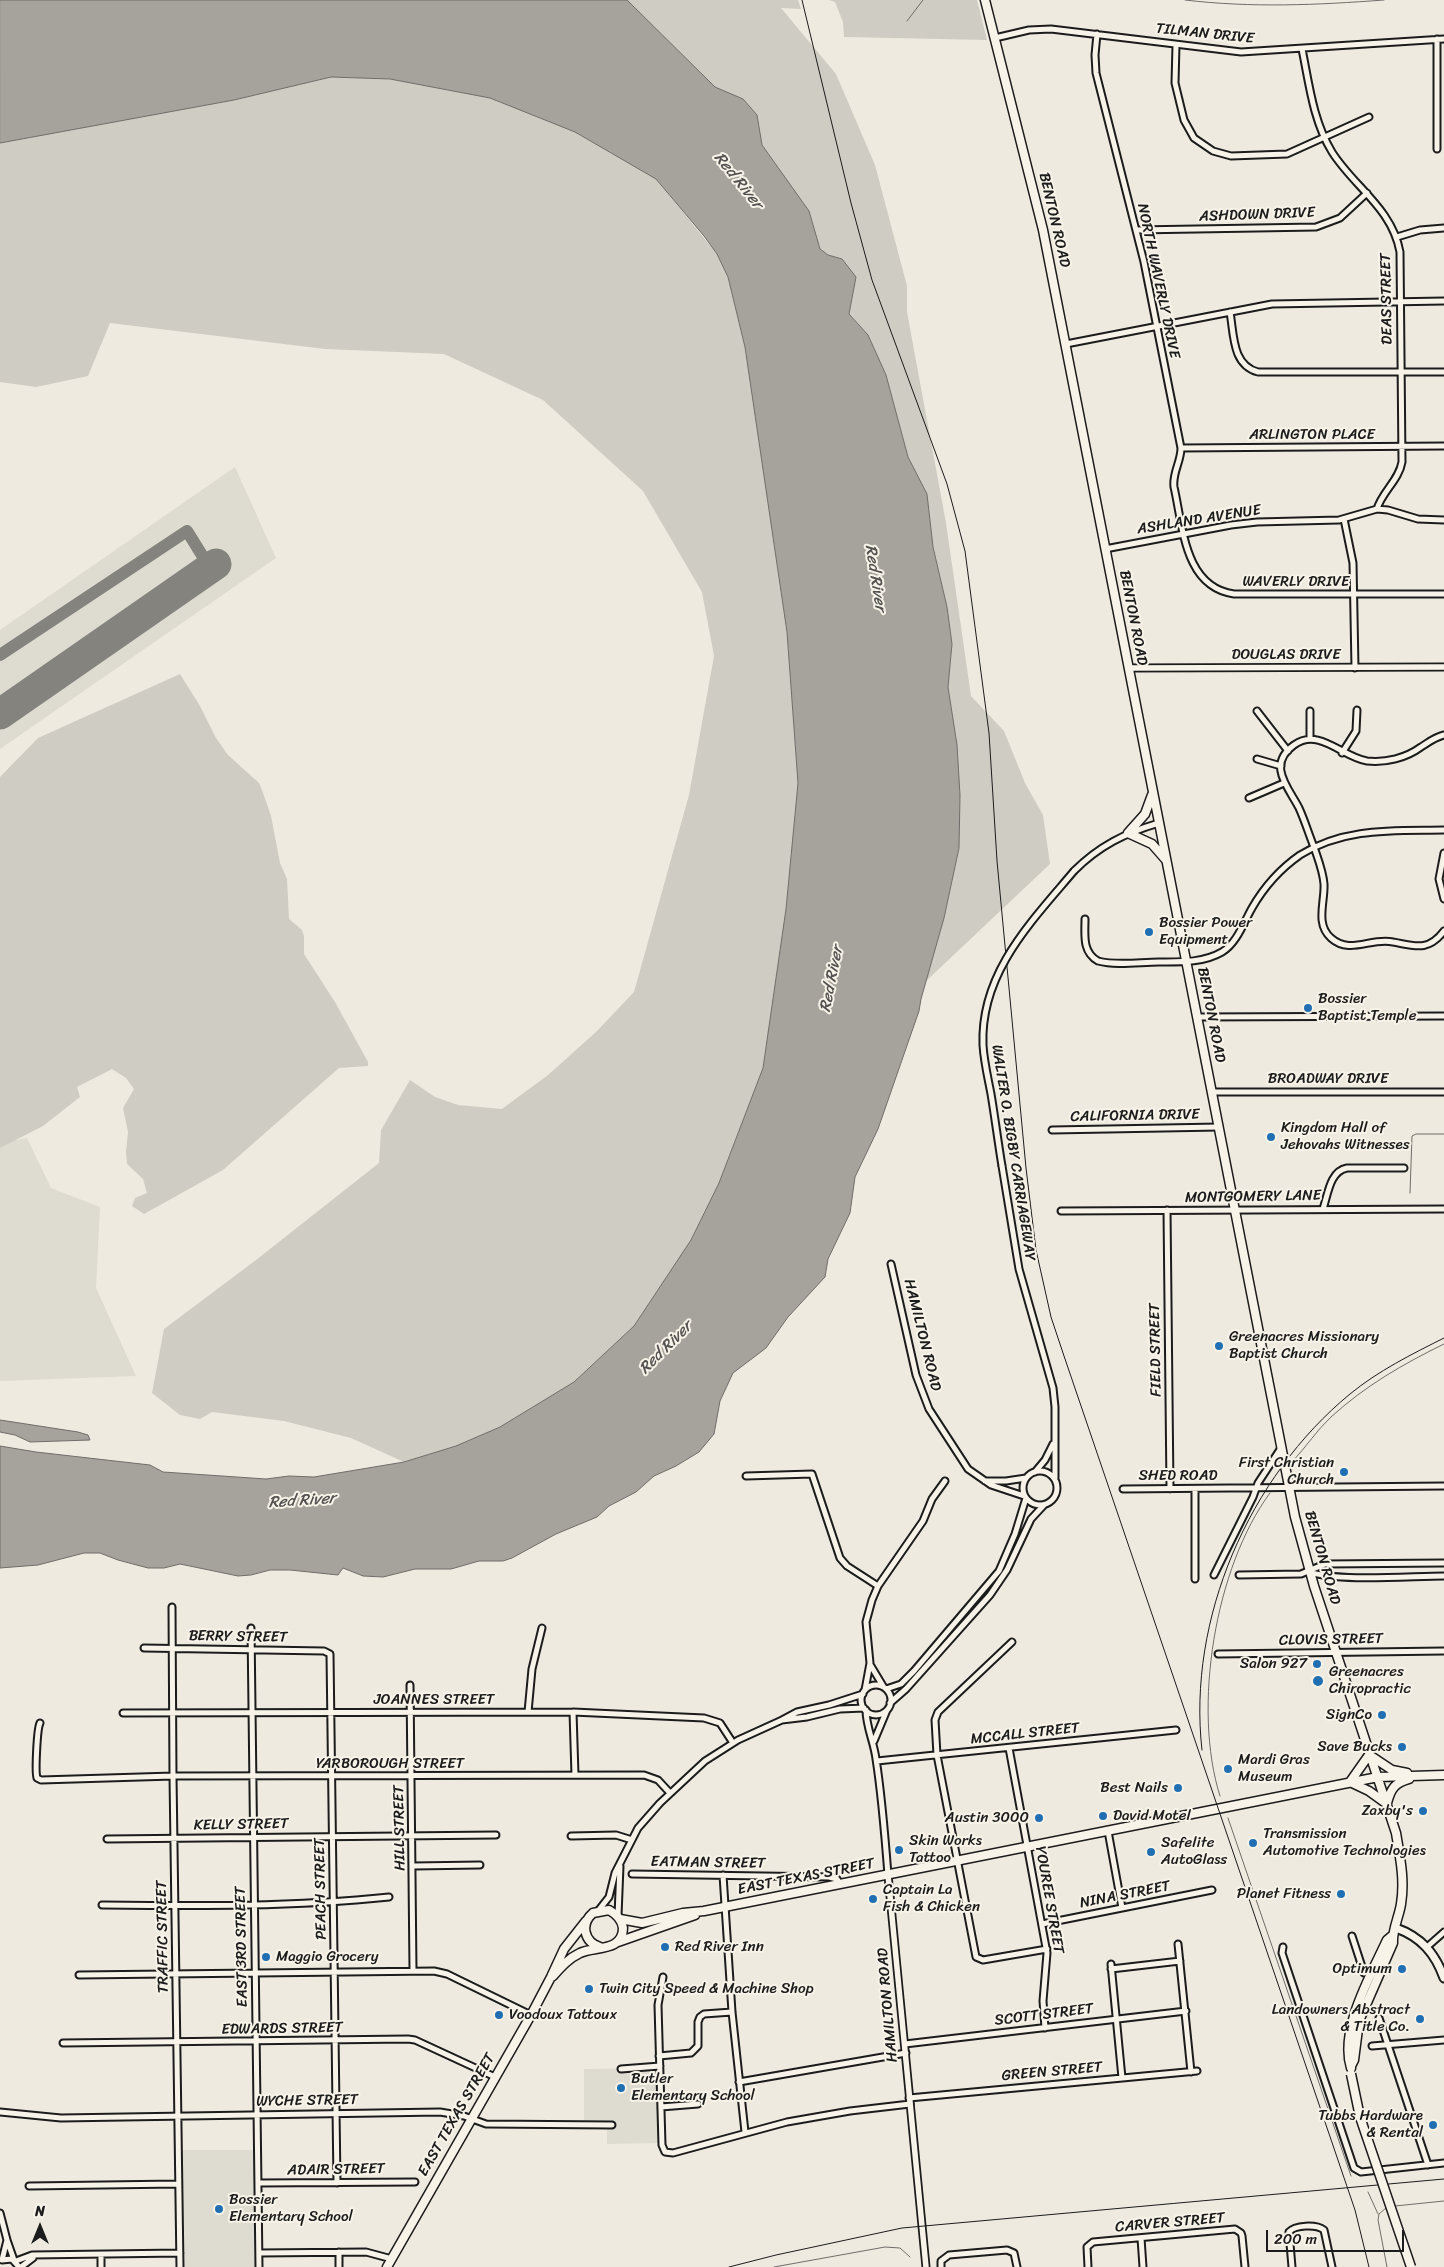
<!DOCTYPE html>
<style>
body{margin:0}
#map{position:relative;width:1444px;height:2267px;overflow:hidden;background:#eeeae0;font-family:Sriracha,sans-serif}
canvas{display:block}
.north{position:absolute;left:15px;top:2202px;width:50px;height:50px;-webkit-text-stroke:4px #f7f3e8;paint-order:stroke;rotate:0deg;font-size:14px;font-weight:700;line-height:20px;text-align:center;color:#1c1c1c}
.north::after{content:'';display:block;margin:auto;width:18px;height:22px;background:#1c1c1c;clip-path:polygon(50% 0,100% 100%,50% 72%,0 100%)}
.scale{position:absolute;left:1266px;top:2230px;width:138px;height:22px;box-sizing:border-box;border:2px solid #1c1c1c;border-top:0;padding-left:6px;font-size:15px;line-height:18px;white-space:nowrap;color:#1c1c1c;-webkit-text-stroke:4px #f7f3e8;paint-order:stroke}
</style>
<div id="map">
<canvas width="1444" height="2267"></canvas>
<div class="north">N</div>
<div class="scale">200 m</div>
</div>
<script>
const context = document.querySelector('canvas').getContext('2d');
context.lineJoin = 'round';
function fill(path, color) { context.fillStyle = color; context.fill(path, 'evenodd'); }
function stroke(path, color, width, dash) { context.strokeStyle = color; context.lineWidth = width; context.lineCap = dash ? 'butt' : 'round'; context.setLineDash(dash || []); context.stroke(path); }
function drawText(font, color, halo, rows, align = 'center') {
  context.font = font + ' Sriracha,sans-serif'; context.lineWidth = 4; context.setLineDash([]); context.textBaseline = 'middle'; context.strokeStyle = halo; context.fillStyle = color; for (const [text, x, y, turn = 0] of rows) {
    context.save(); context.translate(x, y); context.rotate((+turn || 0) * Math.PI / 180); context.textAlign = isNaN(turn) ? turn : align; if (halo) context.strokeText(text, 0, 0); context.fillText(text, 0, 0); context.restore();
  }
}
fill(new Path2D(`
 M235,467l41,91 -276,191v-119z
 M27,1138l24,50 49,19 -4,81 40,88 -136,5v-238z
 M658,2068l2,75 -53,1v-20h-23v-55z
 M178,2150h80l1,117h-79z`), '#dedbd1');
fill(new Path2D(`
 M627,0h171l3,9 -20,-1 55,66 39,91 32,121v26l39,211 25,173 33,35 21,52 18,32 7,49 -126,119 20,-65 15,-70 1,-53 -3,-50 -9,-58 4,-43 -5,-37 -14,-60 -6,-53 -19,-37 -22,-82 -18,-40 -19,-21 7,-37 -14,-18 -14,-4 -8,-6 -11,-38 -47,-66 -5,-30 -14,-16 -28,-12z
 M829,0h148l10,40 -143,-3 -1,-15 -8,-20z
 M331,77l59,2 100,19 85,34 81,47 61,75 11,23 17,70 42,285 11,151 -12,126 -23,159 -44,115 -28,57 -57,86 -60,56 -74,45 -44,19 -52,16 -53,-24 -67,-17 -72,-9 -12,7 -20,-4 -28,-22 12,-64 92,-69 123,-97 2,-33 29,-50 25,17 23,8 44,4 46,-34 48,-43 38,-40 55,-197 25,-139 -12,-64 -59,-101 -100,-91 -99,-46 -119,-5 -215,-26 -22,53 -52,11 -36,-5v-239l234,-43z
 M180,674l20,32 16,32 12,17 31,28 3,7 9,26 9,47 7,16 2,40 13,11 2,6v18l31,48 33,60v4l-29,2 -116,102 -79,44 -12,-8 3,-8 12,-5 -4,-14 -16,-15 -1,-12 2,-20 -5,-24 11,-19 -8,-11 -14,-9 -35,18 3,10 -37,29 -43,22v-371l38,-39z`), '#cfccc3');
const water = new Path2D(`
 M0,0h627l88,87 28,12 14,16 5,30 47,66 11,38 8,6 14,4 14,18 -7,37 19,21 18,40 22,82 19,37 6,53 14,60 5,37 -4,43 9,58 3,50 -1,53 -15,70 -23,81 -2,12 -41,118 -23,48 -5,36 -22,46 -3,18 -37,40 -22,31 -33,25 -13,28 -6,33 -15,18 -23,14 -22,10 -18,16 -27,14 -12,11 -41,17 -44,24 -9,3h-24l-28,8h-36l-32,8 -20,-1 -20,-8 -5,7 -48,-5h-20l-19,5 -13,1 -58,-12 -16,4h-16l-30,-8 -18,-7h-16l-46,12 -38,3v-122l36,6 114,13 13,7 103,7 23,-3 25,1 90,-15 52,-16 44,-19 74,-45 60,-56 57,-86 28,-57 44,-115 23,-159 12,-126 -11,-151 -42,-285 -17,-70 -11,-23 -13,-18 -48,-57 -81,-47 -85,-34 -100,-19 -59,-2 -97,23 -234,43z
 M0,1420l78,12 10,3 2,5 -60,2 -15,-7 -15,-3z`);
fill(water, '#a6a39d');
stroke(water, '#6f6d69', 1);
stroke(new Path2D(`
 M1185,0c67,8 132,5 199,0
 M907,21l16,-21
 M1410,1193l2,-57 4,-2h28
 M1293,1461c13,-14 24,-31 38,-44 34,-31 72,-53 113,-73
 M1220,1796c-28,-88 -5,-229 50,-303
 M1228,1818l123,358
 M1368,2192l10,22
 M1395,2206l49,-5
 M1386,2208l-7,6 -1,6 9,47
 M774,2267l111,-20 15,1 10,9`), '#6f6d69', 1);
stroke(new Path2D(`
 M0,655l187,-124 23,37`), '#85837e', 12);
stroke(new Path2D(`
 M0,714l216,-150`), '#85837e', 31);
const minor = new Path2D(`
 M1097,34l-2,21 1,18 48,189 37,186c0,14 -9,25 -7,39 9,39 10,100 60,107h210
 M995,38l34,-8 22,-1 190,23 203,-13
 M1437,39v110
 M1176,45l-1,38 9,37 10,18 19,13 18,5 56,-2 82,-37
 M1302,49c7,34 11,72 30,103 22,35 60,56 68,100l2,210c-3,18 -20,30 -25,47
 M1136,230l180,-3 24,-9 27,-25
 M1397,237l23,-7 24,-2
 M1230,312c4,23 2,53 28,60h186
 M1066,344l206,-40 172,-3
 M1181,448l263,-2
 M1344,519l9,44 2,105
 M1105,549l126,-24 26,-3 82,-2 38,-11 11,1 30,9 26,1
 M1257,711l31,40
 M1310,711v28
 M1444,735c-9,2 -15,7 -23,12 -15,11 -35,16 -54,14 -25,-4 -48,-34 -73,-16 -28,20 -5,43 5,63 6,13 10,27 15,39 4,12 9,24 10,37 1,18 -9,40 7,54 19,17 40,-1 62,4 22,4 35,10 51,-11
 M1342,753l14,-22 1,-21
 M1257,759l24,7
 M1249,798l35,-15
 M1444,853l-5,26 5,20
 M1074,871c25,-25 51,-38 85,-48
 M1085,919c0,16 -3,33 13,42 19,5 42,1 61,1 21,0 44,1 63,-10 15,-9 22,-30 30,-44 12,-21 28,-39 48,-53 45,-28 94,-24 144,-25
 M1197,1017l247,-1
 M1212,1092h232
 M1052,1130l167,-3
 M1002,1166l17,103 34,119 2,19v71
 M1323,1209c5,-15 7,-38 24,-41h57
 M1167,1210l3,279
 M1061,1211l383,-2
 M891,1264l25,111 13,34 39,60 23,16 33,11
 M1023 1488a17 17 0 1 1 34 0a17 17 0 1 1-34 0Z
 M1035,1472l10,-12 8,-16
 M746,1476l66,-2 28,84 7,8 31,20
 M985,1481h21l20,-3
 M1123,1489l321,-3
 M1195,1489v90
 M1310,1572c28,10 101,4 134,4
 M1214,1575l39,-78 5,-14 23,-35
 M1239,1575l62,-1 24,-10 119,-1
 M172,1607l1,169 7,491
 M251,1628l8,639
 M1012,1642l-74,70 -3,8 2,35 39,202 7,3 64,-11
 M144,1648l180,3 6,3 7,529
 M1218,1654l226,-3
 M871,1666l12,20
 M410,1685l3,285
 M861 1700a15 15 0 1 1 30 0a15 15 0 1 1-30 0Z
 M886,1689l15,-5 13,-13 85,-100 16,-37 11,-36
 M865,1690l5,-27 -4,-41 6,-22 6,-14 45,-65 9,-22 13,-18
 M890,1703l16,-14 84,-94 17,-25 24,-51 13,-14
 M866,1710c0,17 8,32 10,49 6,38 9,77 12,116
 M528,1712l4,-43 10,-41
 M573,1712l2,63
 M123,1713l450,-1 131,6 16,5 13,20
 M782,1720l15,-8 32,-7 34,-11
 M40,1723c-3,6 -5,49 -3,55l4,2 132,-4 471,-1 14,5 12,13
 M874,1741l13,-31
 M1009,1748l38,205 -4,48 2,27
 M877,1761l299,-31
 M1108,1831l14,77
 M571,1836l45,-1 16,5
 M107,1839l389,-4
 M413,1866l67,-1
 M632,1874l197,3 8,2 3,5
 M723,1875l9,137 13,120
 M102,1905c96,1 192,2 287,-8
 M598,1911l11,-14 6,-24 23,-45 22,-25 45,-42 33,-21 44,-20 25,-3 33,-8 24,-1
 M618,1916l2,-50
 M1042,1924l170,-34
 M1352,1936l12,37
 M1178,1944l13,128
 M1283,1947l-1,6 72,215 7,4 83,-9
 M1427,1947l17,-15
 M1111,1964l11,114
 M1111,1969l69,-8
 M79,1975l355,-4 13,3 84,41
 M663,1977l-5,28 4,140 3,7 8,1 114,-31 63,-11 60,-7
 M1379,2018l49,147
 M63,2043l345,-4 7,1 80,37
 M905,2044l281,-33
 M1372,2046l72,-6
 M659,2056l32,-3 7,-7v-24l2,-5 4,-3 28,-2
 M621,2069l39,-3
 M739,2082l167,-29
 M909,2098l288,-27
 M661,2107l37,-3
 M0,2112l61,6 379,-6 24,4 22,8 126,1
 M259,2183l156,-1
 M29,2186l149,-2
 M0,2213l7,27
 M1141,2238l2,29
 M339,2252v15
 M259,2253l107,-1 26,7
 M101,2255v12
 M2,2260l5,-20 7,20
 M2,2260l10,-1 7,8
 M16,2261l16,-6 148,-2
 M21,2267l12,-9
 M941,2267v-6l8,-6 58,-5 7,3 3,14
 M1088,2267l-1,-20 6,-5 142,-13 6,4 1,3 3,31
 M1292,2267l-3,-35c6,-7 27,-8 35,-2l8,37`);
const tertiary = new Path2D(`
 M1129,668l315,-1
 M888,1875l38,392`);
const secondary = new Path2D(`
 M1396,1928c25,9 39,25 48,50`);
const primary = new Path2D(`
 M985,0l58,230 252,1287 19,69 82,247c4,24 9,47 5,71 -2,13 -9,26 -8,39l-34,78 -5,39 -3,6
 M1152,795l-7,19 -17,19 24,11 14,16
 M1371,1756l21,14 15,3
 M1350,1782l19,9 18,13
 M1350,1782l19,-27
 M1387,1803c4,-15 8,-20 22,-24
 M620,1919l22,4 41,-10 21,-2 674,-134 66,-2
 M618,1942l77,-27
 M553,1976c8,-9 16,-18 27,-23 14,-7 43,-1 43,-25 -1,-9 -7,-14 -14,-18l-16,3c-13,11 -9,29 7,34
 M1351,2068c-12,-39 20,-93 36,-128l6,-5
 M387,2267l144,-252 20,-38 13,-28 22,-28`);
stroke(minor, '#1c1c1c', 9);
stroke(tertiary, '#1c1c1c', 9);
stroke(secondary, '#1c1c1c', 11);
stroke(primary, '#1c1c1c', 11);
stroke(minor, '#f7f3e8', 5);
stroke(tertiary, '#f7f3e8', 5.5);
stroke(secondary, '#f7f3e8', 7);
stroke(primary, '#f7f3e8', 8);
stroke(new Path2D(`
 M802,0l49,203 21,77 75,204 18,67 24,182 8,128 29,307 10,82 15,67 13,39 291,854 14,57
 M1202,1750c-15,-131 47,-273 148,-356 28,-23 62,-40 94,-56
 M729,2267l47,-12 126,-27 542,-49`), '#1c1c1c', 1);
const minorBridge = new Path2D(`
 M1002,1166c-4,-24 -7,-48 -11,-72 -3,-16 -7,-32 -8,-49 -3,-72 48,-123 91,-174`);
const primaryBridge = new Path2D(`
 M1351,2074l9,43 51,150`);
stroke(minorBridge, '#1c1c1c', 9, []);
stroke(primaryBridge, '#1c1c1c', 11, []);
stroke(minorBridge, '#f7f3e8', 5);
stroke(primaryBridge, '#f7f3e8', 8);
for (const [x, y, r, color] of [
 [1149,932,5,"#1f6fb2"],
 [1308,1008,5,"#1f6fb2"],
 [1271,1137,5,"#1f6fb2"],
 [1219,1346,5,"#1f6fb2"],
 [1344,1472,5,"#1f6fb2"],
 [1317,1664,5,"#1f6fb2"],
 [1318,1681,6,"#1f6fb2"],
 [1382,1715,5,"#1f6fb2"],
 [1402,1747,5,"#1f6fb2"],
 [1228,1769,5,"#1f6fb2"],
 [1178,1788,5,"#1f6fb2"],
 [1423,1811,5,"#1f6fb2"],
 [1103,1816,5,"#1f6fb2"],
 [1039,1818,5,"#1f6fb2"],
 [1253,1843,5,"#1f6fb2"],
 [899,1850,5,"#1f6fb2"],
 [1151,1852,5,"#1f6fb2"],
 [1341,1894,5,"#1f6fb2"],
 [873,1899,5,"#1f6fb2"],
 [665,1947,5,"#1f6fb2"],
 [266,1957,5,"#1f6fb2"],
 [1402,1969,5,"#1f6fb2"],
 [589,1989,5,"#1f6fb2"],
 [499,2015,5,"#1f6fb2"],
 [1420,2019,5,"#1f6fb2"],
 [621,2088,5,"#1f6fb2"],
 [1433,2125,5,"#1f6fb2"],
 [219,2209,5,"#1f6fb2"]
]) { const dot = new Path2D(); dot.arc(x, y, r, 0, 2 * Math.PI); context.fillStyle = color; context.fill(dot); stroke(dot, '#f7f3e8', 2); }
drawText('15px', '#1c1c1c', '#f7f3e8', [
 ["TILMAN DRIVE",1205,34,6],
 ["ASHDOWN DRIVE",1257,215,-2],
 ["BENTON ROAD",1054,220,77],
 ["NORTH WAVERLY DRIVE",1158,281,78],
 ["DEAS STREET",1387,299,-91],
 ["ARLINGTON PLACE",1312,435],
 ["ASHLAND AVENUE",1199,520,-9],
 ["WAVERLY DRIVE",1296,582],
 ["BENTON ROAD",1133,618,79],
 ["DOUGLAS DRIVE",1286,655],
 ["BENTON ROAD",1211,1015,79],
 ["BROADWAY DRIVE",1328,1079],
 ["CALIFORNIA DRIVE",1135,1116,-1],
 ["WALTER O. BIGBY CARRIAGEWAY",1013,1153,81],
 ["MONTGOMERY LANE",1253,1197,-1],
 ["HAMILTON ROAD",922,1335,76],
 ["FIELD STREET",1156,1350,-91],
 ["SHED ROAD",1178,1476],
 ["BENTON ROAD",1322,1558,74],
 ["BERRY STREET",238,1637,1],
 ["CLOVIS STREET",1331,1640,-1],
 ["JOANNES STREET",434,1700],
 ["MCCALL STREET",1025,1734,-6],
 ["YARBOROUGH STREET",390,1764],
 ["KELLY STREET",241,1825,-1],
 ["HILL STREET",400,1828,-91],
 ["EATMAN STREET",708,1863,1],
 ["EAST TEXAS STREET",806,1877,-11],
 ["PEACH STREET",321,1889,-91],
 ["NINA STREET",1125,1895,-11],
 ["YOUREE STREET",1049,1900,80],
 ["TRAFFIC STREET",163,1937,-91],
 ["EAST 3RD STREET",242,1947,-91],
 ["HAMILTON ROAD",888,2005,-95],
 ["SCOTT STREET",1044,2015,-7],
 ["EDWARDS STREET",282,2029,-1],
 ["GREEN STREET",1052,2072,-5],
 ["WYCHE STREET",307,2101,-1],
 ["EAST TEXAS STREET",457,2115,-60],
 ["ADAIR STREET",336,2170,-1],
 ["CARVER STREET",1170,2223,-5]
]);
drawText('15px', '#1c1c1c', '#f7f3e8', [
 ["Bossier Power",1159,923],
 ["Equipment",1159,940],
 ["Bossier",1318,999],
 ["Baptist Temple",1318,1016],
 ["Kingdom Hall of",1281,1128],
 ["Jehovahs Witnesses",1281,1145],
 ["Greenacres Missionary",1229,1337],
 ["Baptist Church",1229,1354],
 ["First Christian",1334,1463,"right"],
 ["Church",1334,1480,"right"],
 ["Salon 927",1307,1664,"right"],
 ["Greenacres",1329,1672],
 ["Chiropractic",1329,1689],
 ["SignCo",1372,1715,"right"],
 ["Save Bucks",1392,1747,"right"],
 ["Mardi Gras",1238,1760],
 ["Museum",1238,1777],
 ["Best Nails",1168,1788,"right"],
 ["Zaxby's",1413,1811,"right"],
 ["David Motel",1113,1816],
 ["Austin 3000",1029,1818,"right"],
 ["Transmission",1263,1834],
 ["Automotive Technologies",1263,1851],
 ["Skin Works",909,1841],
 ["Tattoo",909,1858],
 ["Safelite",1161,1843],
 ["AutoGlass",1161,1860],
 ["Captain La",883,1890],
 ["Fish & Chicken",883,1907],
 ["Planet Fitness",1331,1894,"right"],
 ["Red River Inn",675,1947],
 ["Maggio Grocery",276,1957],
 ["Optimum",1392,1969,"right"],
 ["Twin City Speed & Machine Shop",599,1989],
 ["Landowners Abstract",1410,2010,"right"],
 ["& Title Co.",1410,2027,"right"],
 ["Voodoux Tattoux",509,2015],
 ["Butler",631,2079],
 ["Elementary School",631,2096],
 ["Tubbs Hardware",1423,2116,"right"],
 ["& Rental",1423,2133,"right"],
 ["Bossier",229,2200],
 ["Elementary School",229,2217]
], 'left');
drawText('italic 16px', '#535250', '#f7f3e8', [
 ["Red River",738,181,51],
 ["Red River",875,578,81],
 ["Red River",832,979,-79],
 ["Red River",666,1348,-45],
 ["Red River",302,1501,-4]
]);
</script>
